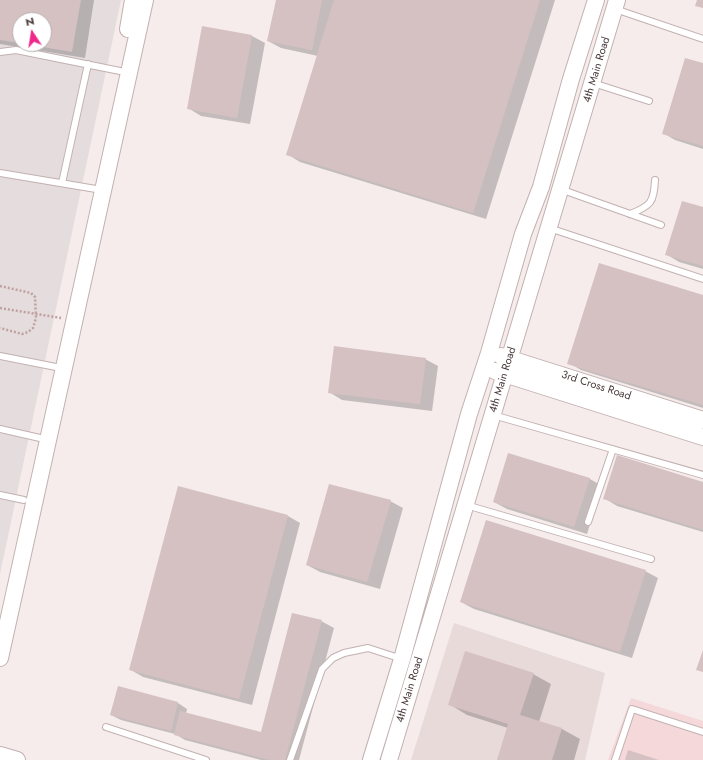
<!DOCTYPE html>
<style>
body{margin:0}
#map{position:relative;width:703px;height:760px;overflow:hidden;background:#f5eceb;font-family:Jost,sans-serif}
canvas{display:block}
.north{position:absolute;left:12px;top:12px;width:40px;height:40px;box-sizing:border-box;background:#fff;border:1px solid #b6b0b0;border-radius:50%;rotate:348deg;font-size:11px;font-weight:700;line-height:16px;text-align:center;color:#49393a}
.north::after{content:'';display:block;margin:auto;width:14px;height:18px;background:#ef288c;clip-path:polygon(50% 0,100% 100%,50% 72%,0 100%)}
</style>
<div id="map">
<canvas width="703" height="760"></canvas>
<div class="north">N</div>
</div>
<script>
const context = document.querySelector('canvas').getContext('2d');
context.lineJoin = 'round';
function fill(path, color) { context.fillStyle = color; context.fill(path, 'evenodd'); }
function stroke(path, color, width, dash) { context.strokeStyle = color; context.lineWidth = width; context.lineCap = dash ? 'butt' : 'round'; context.setLineDash(dash || []); context.stroke(path); }
function drawText(font, color, halo, rows, align = 'center') {
  context.font = font + ' Jost,sans-serif'; context.lineWidth = 3; context.setLineDash([]); context.textBaseline = 'middle'; context.strokeStyle = halo; context.fillStyle = color; for (const [text, x, y, turn = 0] of rows) {
    context.save(); context.translate(x, y); context.rotate((+turn || 0) * Math.PI / 180); context.textAlign = isNaN(turn) ? turn : align; if (halo) context.strokeText(text, 0, 0); context.fillText(text, 0, 0); context.restore();
  }
}
fill(new Path2D(`
 M454,623l151,50 -20,87h-174z`), '#e8dad9');
fill(new Path2D(`
 M631,698l72,23v39h-95z`), '#f5d8da');
fill(new Path2D(`
 M0,0h121l-121,574zM20,20h24v24h-24z`), '#e4dcdd');
fill(new Path2D(`
 M0,0h94l-9,58 -85,-14zM20,20h24v24h-24z
 M277,0h278l-69,219 -186,-57 -13,-8 31,-98 -37,-8 -13,-7z
 M203,27l49,9 13,7 -15,81 -49,-8 -13,-8z
 M703,64v85l-28,-9 -12,-7z
 M703,208v61l-24,-7 -13,-8z
 M703,296v112l-122,-38 -12,-7z
 M425,359l13,7 -6,45 -90,-11 -13,-8z
 M509,454l81,25 12,7 -15,48 -80,-25 -13,-7z
 M703,483v49l-86,-26 -13,-8z
 M390,501l13,7 -23,81 -60,-17 -13,-7z
 M288,516l12,7 -48,182 -109,-28 -12,-7z
 M645,571l13,7 -26,80 -158,-49 -13,-7z
 M321,621l13,7 -35,132h-38l-76,-20 -10,-6 -54,-14 -10,-5 7,-27 60,15 9,6 -1,5 75,20z
 M533,674l18,10 -12,38 23,7 18,10 -6,21h-76l10,-32 -41,-13 -18,-11z`), '#0003');
fill(new Path2D(`
 M0,0h81l-9,52 -41,-7v-1h13v-24h-24v23l-20,-3z
 M276,0h46l-10,50 -45,-9z
 M334,0h206l-67,213 -187,-58z
 M697,0h6v8l-8,-2z
 M202,26l50,9 -15,83 -50,-9z
 M685,58l18,5v83l-41,-12z
 M682,201l21,6v59l-38,-11z
 M599,263l104,32v110l-136,-41z
 M334,346l92,12 -6,46 -92,-11z
 M508,453l82,25 -16,49 -81,-25z
 M617,455l86,27v48l-100,-31z
 M329,484l62,16 -24,82 -61,-17z
 M178,486l110,29 -49,184 -110,-29z
 M486,520l160,50 -26,82 -160,-50z
 M292,613l30,7 -37,140h-15l-96,-25 6,-24 81,21z
 M703,650v22l-7,-2z
 M465,651l69,22 -14,42 42,13 -10,32h-55l11,-36 -60,-19z
 M118,686l60,16 -7,29 -61,-16z
 M628,750l31,10h-34z`), '#d6c1c2');
const service = new Path2D(`
 M615,9l88,30
 M0,52l16,-2 104,21
 M593,83l56,18
 M0,173l96,16
 M62,183l26,-119
 M560,189l101,36
 M630,214c21,-8 24,-12 25,-34
 M549,228l154,51
 M0,356l56,11
 M493,415l210,60
 M0,429l40,9
 M0,495l24,5
 M466,505l185,54
 M588,522l25,-73
 M106,727l100,33
 M290,760l32,-91 11,-11 11,-5 24,-5 34,11
 M615,760l17,-51 71,23`);
const tertiary = new Path2D(`
 M128,29l5,-29
 M501,356l202,64
 M495,371l208,66
 M0,658l145,-658
 M0,755l17,5
 M371,760l31,-101 67,-245 20,-61 34,-119 18,-47 30,-108 25,-79
 M389,760l228,-760`);
stroke(service, '#c3b1b1', 8);
stroke(tertiary, '#c3b1b1', 18);
stroke(new Path2D(`
 M0,286l31,7 4,4 1,21 -3,10 -5,4 -6,2 -22,-6
 M0,308l61,10`), '#c1a0a0', 2.5, [2, 2]);
stroke(service, '#fff', 6);
stroke(tertiary, '#fff', 16);
drawText('11px', '#49393a', '#fff', [
 ["4th Main Road",597,70,-73],
 ["4th Main Road",503,380,-73],
 ["3rd Cross Road",596,386,18],
 ["4th Main Road",410,690,-73]
]);
</script>
